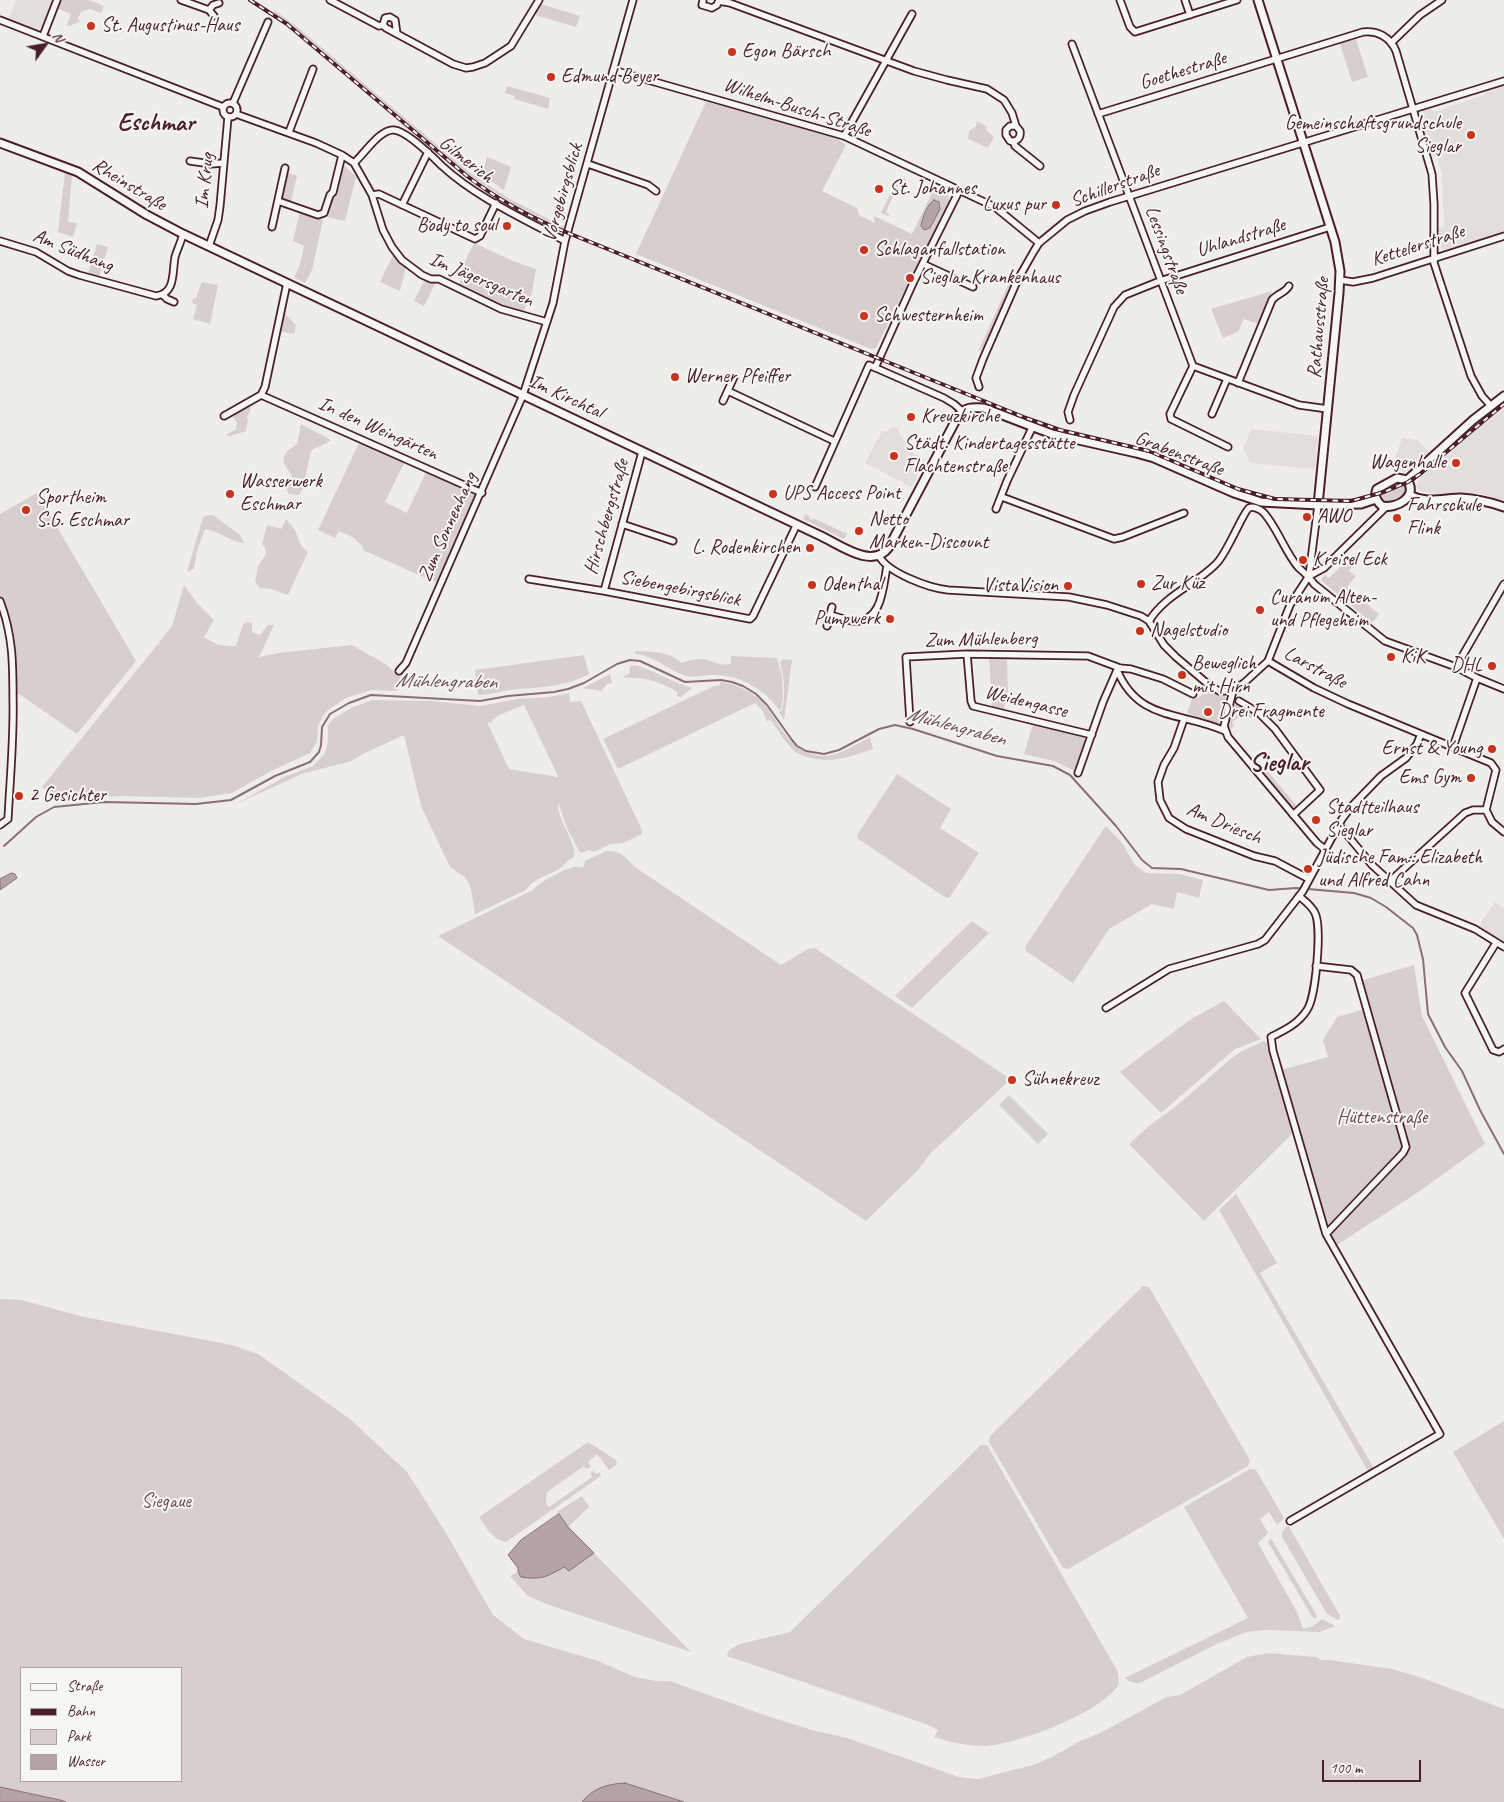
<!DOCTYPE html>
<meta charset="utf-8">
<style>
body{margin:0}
#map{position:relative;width:1504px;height:1802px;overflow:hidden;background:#efedea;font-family:Caveat,sans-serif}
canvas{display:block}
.legend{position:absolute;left:20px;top:1667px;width:162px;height:115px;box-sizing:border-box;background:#f6f6f2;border:1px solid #b1a0a2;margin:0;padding:6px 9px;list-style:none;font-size:15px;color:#4a1f2b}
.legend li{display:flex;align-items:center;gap:10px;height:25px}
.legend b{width:25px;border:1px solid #b1a0a2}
.north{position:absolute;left:20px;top:20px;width:50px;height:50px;-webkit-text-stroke:4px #f6f6f2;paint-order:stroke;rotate:58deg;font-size:14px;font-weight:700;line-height:20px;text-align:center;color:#4a1f2b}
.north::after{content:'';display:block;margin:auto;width:18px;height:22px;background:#4a1f2b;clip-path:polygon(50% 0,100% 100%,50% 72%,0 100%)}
.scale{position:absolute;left:1322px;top:1760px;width:99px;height:22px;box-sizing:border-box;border:2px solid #4a1f2b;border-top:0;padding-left:6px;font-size:15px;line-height:18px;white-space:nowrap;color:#4a1f2b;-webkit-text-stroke:4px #f6f6f2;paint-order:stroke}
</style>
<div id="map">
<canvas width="1504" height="1802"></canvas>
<ul class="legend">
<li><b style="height:6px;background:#f6f6f2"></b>Straße</li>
<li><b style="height:6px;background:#4a1f2b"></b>Bahn</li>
<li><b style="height:14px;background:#d7cfce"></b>Park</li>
<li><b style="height:14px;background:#b4a4a5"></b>Wasser</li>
</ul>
<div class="north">N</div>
<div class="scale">100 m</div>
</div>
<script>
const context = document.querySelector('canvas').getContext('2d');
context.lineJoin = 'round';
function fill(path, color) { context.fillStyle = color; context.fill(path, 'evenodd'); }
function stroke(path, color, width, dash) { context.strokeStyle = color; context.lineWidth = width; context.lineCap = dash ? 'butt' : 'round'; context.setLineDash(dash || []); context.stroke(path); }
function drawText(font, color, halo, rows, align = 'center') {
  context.font = font + ' Caveat,sans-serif'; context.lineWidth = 4; context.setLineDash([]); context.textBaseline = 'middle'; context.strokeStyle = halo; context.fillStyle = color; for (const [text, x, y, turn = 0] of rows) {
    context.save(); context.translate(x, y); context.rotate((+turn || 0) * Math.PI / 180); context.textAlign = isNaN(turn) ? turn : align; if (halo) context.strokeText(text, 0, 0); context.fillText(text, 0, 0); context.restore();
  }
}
fill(new Path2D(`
 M16,0h38l-10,26 -7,3 -28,-11z
 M1504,85v146l-60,19 -5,-4v-18l5,-1 -2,-51 -5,-19 -5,-2 -12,-39 3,-6 8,-3 2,5 52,-17v-4z
 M1504,409v92l-25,-8 -28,1 -27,-2 -6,-2 -2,-3 3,-8 53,-46z
 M897,427l3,7 5,8 3,1 6,10 11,7 -13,27 -47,-24 17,-32h6l2,-3z
 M1252,429l66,7 -3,33 -65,-6 -7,-15z
 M1402,438l15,2 12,12 -17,16 -8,4 -12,-5z
 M1495,902l9,6v34l-23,-14 -1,-4z`), '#e3dedc');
fill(new Path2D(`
 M60,0h29l15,6 -3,7 -11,-4 -9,3 -3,6 2,4 -11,4 -2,-1 4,-11 -14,-6z
 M541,4l39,12 -4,11 -41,-12z
 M274,10l22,16 173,146 39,26 56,29v2l-51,-25 -41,-27 -160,-135 -38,-30z
 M1356,39l12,38 -16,5 -12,-38z
 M507,86l43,12 -2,11 -34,-10 1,-3 -10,-3z
 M706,102l37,8 94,28 9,7 -24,46 35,17 2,7 16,8 -1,-7 38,18 23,-47 2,-1 11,7 1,9 -73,146 -5,1 -235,-95z
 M977,121l10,6 -1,3 8,7 -6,11 -20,-9 1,-8 7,-5z
 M487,157l24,10 -7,23 -20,-14 -1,-5z
 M342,163l14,14 -11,44 -17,-4z
 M65,172l7,4 -4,46 9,1 -4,14 -15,-5z
 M286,172l11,4 -6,26 -6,-2 -4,-7z
 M898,178h7l1,2 -5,-1 -15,33 4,3 -2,1 -7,-3z
 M300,211l23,9 -11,50 -7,13 -11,-5 6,-14 4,-18 -11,-5z
 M474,243l39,18 23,8 -4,24 -9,20 -21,-6 -44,-21 5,-10 -4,-2z
 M97,244l11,3 -9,30 -11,-3z
 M394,253l12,13 -6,25 -20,-9z
 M1012,276l3,1c-6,14 -26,70 -37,75z
 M425,279l5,3h6l-12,24 -10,-5z
 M202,282l16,3 -8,39 -17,-5 4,-14 -5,-2 1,-5h3z
 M1272,291l-13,33 -15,-5 -6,13 -15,6 -12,-29z
 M284,313l12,12 -2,9 -14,-3z
 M252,403l-3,11 -3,4 2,1 -2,12 -15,5 -5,-1 10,-6 1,-6 -4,-6 3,-4z
 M301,424l30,16c-8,7 -13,5 -20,11l-8,37 -4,7 -10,-1 -3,-6v-6l6,-4c-1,-5 -3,-6 -6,-11 -7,-11 3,-18 11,-23z
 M360,441l45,20 -20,41 22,11 20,-43 49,22 2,5 -37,83 -6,2 -72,-32v-3l-9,-9 -15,-7 -4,7 -17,-8z
 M1405,485l2,6 -3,4 -16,7 -7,-2 -1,-5z
 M37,493l99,168 -59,73 -61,-42v-36l-2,-23 -14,-37v-82z
 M805,514l5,2 -1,3 3,1 1,-2 34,16 -3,5 -41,-20z
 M208,515h5l27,20 4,8c-13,-1 -25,-12 -39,-14l-8,22 -3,18 -7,3 16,-55z
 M286,519l9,11 6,16 7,6 -20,43 -17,-6 -11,-1 -5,-6 3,-16 8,-12 -1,-7 -3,-3 5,-19 14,4z
 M1347,560l6,5 -4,6 7,5 -9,11 32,27 -7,9 -50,-42v-3l3,-3 4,3z
 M184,585l13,18 17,17 -10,17c10,7 20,10 32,9l7,-22 5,-2 4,1v9l8,3 8,-10h6l-15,32 20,-4 73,-8 35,20 7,7 10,2 -7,17 -26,-1 -25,8 -18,12 -5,6 -5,10 -1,16 -7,11 -39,18 -39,22 -33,5 -75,-2 -53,2 -13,2 -16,-13 116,-143 2,1 -1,-3 13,-16z
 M635,651c18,1 33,0 47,12 6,-2 14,-5 20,-4 12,2 16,7 29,5v-8l46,2 5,18 1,21 -2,12 -2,1c-14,-21 -41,-36 -66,-35 -9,0 -18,3 -27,1 -18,-6 -31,-20 -50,-22z
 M584,655l5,19c-25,14 -52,13 -80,16 -11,2 -20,5 -31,5l-3,-25z
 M989,658h18l1,35 -4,16 -12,-2z
 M783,659l9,1 -8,60 -5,-8 3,-2c4,-17 2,-31 -2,-48z
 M635,665c20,6 37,17 57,23l-11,9 -4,-1v-4c-17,-11 -35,-15 -54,-14l1,-2 5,-2 1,-8z
 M610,674l2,9 -5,1 -6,7 -18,-3z
 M720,682c14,1 31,9 41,19 18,18 23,43 48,52 7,2 12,4 19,3 15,-3 29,-12 42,-19l3,12c-24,8 -41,15 -66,8 -5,-2 -10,-3 -14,-7 -8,-8 -15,-19 -21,-29l-4,-1 -1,3 -4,-12 -8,-8 -137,66 -15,-30 111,-53 6,-1z
 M1205,691l22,6 -9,28 -31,-12 5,-14 8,-2z
 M569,693l1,9 11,-1 61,129v4l-19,9 -12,1 -17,8 -5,-2 -7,3 -3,-2 -12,-23 -9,-26c-2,16 20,43 16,55 -9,4 -9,9 -15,12 -11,7 -26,9 -33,21l-51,24 -4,-25 -3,-7 -3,-5 -15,-10 -29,-61 -17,-71 -39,18 -16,9 -45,11 -68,31 48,-27 29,-11 12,-13 3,-12v-16l5,-6 18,-11 21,-8 60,1 48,5 37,-7 33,-2zM524,705l34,71v1l-49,-8 -22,-47 5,1v-3l7,-5z
 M1233,701l13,5 7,8 -1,3 -2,1 -5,-5 -13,9 2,4 -3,3 -4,-3z
 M1033,724l48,12 5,5 -9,31 -23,-11 -30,-7z
 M1256,761h3l38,45 -1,1h-4l-37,-43z
 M897,774l54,35 -11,19 39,25 -29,44 -4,1 -89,-60v-3z
 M1105,827h2l16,17 11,20 12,9 33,1 24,6 -4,18 -22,-6 -3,17 -22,-5 -43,25 -36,54 -47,-32 -1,-4z
 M606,851c16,0 18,5 29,16l146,98 27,-16 7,-1 194,130v3l-79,73 -12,16 -52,51 -428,-285 95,-46c6,-8 30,-20 40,-23 6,-1 6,2 11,-1l1,-5z
 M972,921l17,12 -77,75 -17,-12z
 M1414,965l8,51 63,128 -68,49 -83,54 -10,-24 -43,-153 47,-13 -5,-17 14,-23 31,-9 -8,-27z
 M1224,1001l37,38 -26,10 -74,64 -41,-41 71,-53z
 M1264,1041l6,5 23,81 -2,8 -87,86 -75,-77 21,-19 25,-18 58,-50 9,-6z
 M1009,1095l39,39 -10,10 -39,-39z
 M1236,1194l41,69 -17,10 115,197 -6,3 -150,-263z
 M1143,1286l6,1 101,173 -2,6 -180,103 -5,-1 -74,-126 1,-6z
 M0,1299l21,1 63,17 148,28 26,9 92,65 57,53 39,61 47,82 31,24 74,22 37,16 21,4h14l97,35 45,14 35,8 112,39 19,2 55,-14 19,-8 28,-16 18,-7 69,-37 13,-2 67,-38 21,-4 48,4 6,3h7l63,9 28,8 84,32v93h-1504zM21,1668h160v113h-160z
 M1504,1421v118l-51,-87z
 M588,1442l28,18 1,4 -8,6 -12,-16 -9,8 3,5 -5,2 -2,-3 -37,26 -1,11 3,4 43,-30 -2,-4 3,-2 4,3 3,-2 1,4 -95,66c-13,-2 -20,-15 -27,-25z
 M981,1445h6l131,227 1,12c-16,28 -101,60 -133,62 -18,0 -35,-3 -52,-9l4,-7 -12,-6 -199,-68 2,-6 11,-6 50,-12z
 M1250,1469l6,1 28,48 -7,7 -8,-13 -9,7 8,14 -10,10 39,69 6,17 10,-3 9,-7 13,7 -15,6 -53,-2 -21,2 -31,13 -71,36c-8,4 -12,2 -19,-3l123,-60 -64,-111z
 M582,1496l7,11 -21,20 -11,-15z
 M1288,1525l51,89 1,4 -2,2 -11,-6 -45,-77v-5z
 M1271,1538l46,78 -1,2h-3l-45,-76z
 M594,1553l97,99 -142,-47 -21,-9 -18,-20 8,-4 1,2 35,-2 10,-6 6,5z`), '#d7cfce');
const water = new Path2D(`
 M934,200l5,2 1,7 -10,19 -6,2 -3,-4c1,-8 6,-21 13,-26z
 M12,873l3,1 2,4 -17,12v-11z
 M559,1514l9,13 26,26 -25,18 -5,-4c-17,10 -23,13 -43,10l-3,-5v-4l-10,-13 13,-15z
 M625,1783l59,19h-102c11,-14 25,-18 43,-19z
 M0,1787l60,13 6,2h-66z`);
fill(water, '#b4a4a5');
stroke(water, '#8a6f74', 1);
stroke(new Path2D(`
 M4,846l32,-29 18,-10 50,-5 92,2 35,-4 44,-24 35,-14 9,-10 2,-7 1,-18 8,-13 19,-11 22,-8 109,6 28,-5 46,-4 14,-3 16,-6 33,-19 13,-4 10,1 45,21 36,-2 11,2 11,4 13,8 11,11 25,35 5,6 9,5 18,3 15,-4 40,-21 16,-4 18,4 84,27 56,10 17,9 46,51 26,34 10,8 29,1 88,21 27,-2 58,5 17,5 15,9 27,21 4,7 6,24 5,55 17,33 17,24 18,39 24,44`), '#8a6f74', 2);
const minor = new Path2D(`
 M181,0l28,10
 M330,0l49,26 4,-1
 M703,0l-1,5 10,3 5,-3 2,-5
 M1120,0l10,27 5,5 102,-32
 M1185,0l5,15
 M719,1l11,2 184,68 33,9 40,9 17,11 8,13 4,13 4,5c1,7 -3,11 -10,10l-4,-6v-5l4,-4h6
 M214,16l-5,-6 4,-5 6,-2
 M0,20l223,87
 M397,34l-2,-14 -5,-3 -5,1 -2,7 3,3 67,36 13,4 7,-1 12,-4 26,-17 28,-46
 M43,36l14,-36
 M1391,43l29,-28 22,-15
 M1072,44l121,322 106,39 29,4
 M613,70l231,66 151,71 44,36
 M223 110a7 7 0 1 1 14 0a7 7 0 1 1-14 0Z
 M233,103l35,-81
 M236,114l80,29 26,12 12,8 18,32 11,35 9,17 10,13 20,15 9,4h8l62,30 46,13
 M1098,114l265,-82c14,-2 27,5 33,19l36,123 2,30v59l37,113 11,20 9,10
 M289,132l24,-63
 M844,136l68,-122
 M1013,141l2,5 25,20
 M190,161l21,3 12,-1
 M354,163c10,-9 27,-35 40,-33 13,1 39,27 48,36 35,32 82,53 123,75
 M588,164l60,21 8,6
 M372,195l7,-1 96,45 5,-3 16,-33
 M278,201l40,14 6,-2 6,-18 3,-3 9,-37
 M402,205l26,-53
 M272,227l13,-59
 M0,241l36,11 32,19 11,4 77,21c20,-3 16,-23 19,-39 2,-7 6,-15 8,-23
 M209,246l9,-26 2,-14 8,-89
 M923,264l50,23
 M1340,280l13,2 20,-4 131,-42
 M163,295l4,4 7,3
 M1193,366l-23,48 1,5 57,28
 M875,368l39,-87 45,-90
 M1238,383l34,-83c5,-6 13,-7 17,-14
 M979,387l-3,-9 7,-19 35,-80 16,-28 5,-8 28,-23 18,-9 25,-9 394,-121
 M728,391l106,50
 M261,395l221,98
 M723,401l11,-24
 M1212,414l15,-35
 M224,416l37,-21 4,-8 22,-104
 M1070,420l-2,-8 6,-17 40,-88 11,-12 35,-14 170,-54
 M815,487l54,-122 75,33 10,6 8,7
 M1002,497l112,42 9,-2 61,-24
 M996,509l11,-28 25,-53
 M622,524l51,17
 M879,556c9,17 50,32 69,34l121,7 38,8 34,11 8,5 15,24 12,12 33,28 10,6h14l11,-8 24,-22 22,-56 19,-29 9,-71
 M1309,576l15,-8 62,-61
 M529,579l75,12 146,28 3,-3 44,-92
 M604,591l38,-139
 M0,601c13,34 13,63 13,98 1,40 -3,80 -5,120l-8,6
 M830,615c8,2 16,5 23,6 30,2 30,-35 34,-55
 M1149,621c17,-27 45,-35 67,-57 11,-10 27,-52 33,-56 4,-2 11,1 14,4 13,13 22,40 35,55 6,6 11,9 16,17l71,57 71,26 21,11 27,11
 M827,626l5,-19
 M967,654l4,47 2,5 119,29
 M1268,661l46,27 34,16 143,59 5,7 -10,40 6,12 12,10
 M1456,667l48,-83
 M1120,668l-3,2c22,52 63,41 108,61
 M399,671l7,-8 117,-268 30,-92 12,-62 68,-241
 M1233,691l-9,35 4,11 89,106 9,7
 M1239,701l20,12 16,16 45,61 -27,25
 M1184,719l-10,29 -10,17 -6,17 2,18 9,18 17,11 68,27 21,5 34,18
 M910,722l-4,-65 61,-3 121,2 32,12 11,1 32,10 30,15
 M1453,747l24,-69
 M1078,773l25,-71 14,-32
 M1339,825l33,40 44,40 59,24 29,18
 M1389,882l76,-69 8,-3h13
 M1496,943l-31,50 28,57 6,2 5,-3
 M1316,966l35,4 6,5 49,172 -3,6 -77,81
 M1106,1008l63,-39 89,-25 7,-4 38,-49 39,-72 9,-12 30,-31 25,-18 11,-14 4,-10
 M1290,1521l150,-87 -114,-200 -53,-183 -2,-14c14,-7 27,-13 36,-27 9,-13 15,-83 8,-97 -3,-7 -10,-12 -16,-17`);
const tertiary = new Path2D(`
 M1258,0l77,242 5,29 -1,22 -21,212
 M0,143l78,29 69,43 36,19 638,302c19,9 52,34 68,11l69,-131c8,-9 14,-9 26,-8l68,26 84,19 18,5 80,35 27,9 57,3 43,-1 15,-5
 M1397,478l10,2c12,17 -11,29 -25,26 -6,-5 -8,-10 -5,-17z
 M1407,480l66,-60 31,-24
 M1410,495c14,9 35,3 51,3 15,1 29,4 43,9`);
stroke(minor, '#4a1f2b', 9);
stroke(tertiary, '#4a1f2b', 11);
stroke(minor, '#f6f6f2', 5.5);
stroke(tertiary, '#f6f6f2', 7);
const rail = new Path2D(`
 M250,0l37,24 180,152c31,24 65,42 101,57l458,185 34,12 89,21 89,38 37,10 76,2 33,-9 24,-10 12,-8 84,-70`);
stroke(rail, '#4a1f2b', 4);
stroke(rail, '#f6f6f2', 2, [5.5]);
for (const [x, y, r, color] of [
 [91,26,5,"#c8321e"],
 [732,52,5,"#c8321e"],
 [551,77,5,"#c8321e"],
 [1471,135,5,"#c8321e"],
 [879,189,5,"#c8321e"],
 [1056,205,5,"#c8321e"],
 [507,226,5,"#c8321e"],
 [864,250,5,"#c8321e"],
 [910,278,5,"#c8321e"],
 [864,316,5,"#c8321e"],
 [675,377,5,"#c8321e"],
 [911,417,5,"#c8321e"],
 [894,456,5,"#c8321e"],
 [1456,463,5,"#c8321e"],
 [230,494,5,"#c8321e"],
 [773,494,5,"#c8321e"],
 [26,510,5,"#c8321e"],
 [1307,517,5,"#c8321e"],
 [1397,518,5,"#c8321e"],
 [859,531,5,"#c8321e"],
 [810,548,5,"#c8321e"],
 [1303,560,5,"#c8321e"],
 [1141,584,5,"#c8321e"],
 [812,585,5,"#c8321e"],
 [1068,586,5,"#c8321e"],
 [1260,610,5,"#c8321e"],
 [890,619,5,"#c8321e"],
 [1140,631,5,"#c8321e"],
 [1391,657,5,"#c8321e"],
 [1492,666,5,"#c8321e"],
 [1182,675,5,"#c8321e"],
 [1208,712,5,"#c8321e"],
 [1492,749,5,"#c8321e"],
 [1471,778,5,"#c8321e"],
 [19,796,5,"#c8321e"],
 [1316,820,5,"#c8321e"],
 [1308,869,5,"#c8321e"],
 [1012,1080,5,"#c8321e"]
]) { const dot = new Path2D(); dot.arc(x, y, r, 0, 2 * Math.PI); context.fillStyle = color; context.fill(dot); stroke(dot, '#f6f6f2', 2); }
drawText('20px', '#4a1f2b', '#f6f6f2', [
 ["St. Augustinus-Haus",101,26],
 ["Egon Bärsch",742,52],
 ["Edmund Beyer",561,77],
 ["Gemeinschaftsgrundschule",1461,124,"right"],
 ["Sieglar",1461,147,"right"],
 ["St. Johannes",889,189],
 ["Luxus pur",1046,205,"right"],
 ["Body to soul",497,226,"right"],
 ["Schlaganfallstation",874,250],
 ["Sieglar Krankenhaus",920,278],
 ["Schwesternheim",874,316],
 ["Werner Pfeiffer",685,377],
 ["Kreuzkirche",921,417],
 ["Städt. Kindertagesstätte",904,444],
 ["Flachtenstraße",904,467],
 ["Wagenhalle",1446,463,"right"],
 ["Wasserwerk",240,482],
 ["Eschmar",240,505],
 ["UPS Access Point",783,494],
 ["Sportheim",36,498],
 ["S.G. Eschmar",36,521],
 ["Fahrschule",1407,506],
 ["Flink",1407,529],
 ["AWO",1317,517],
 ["Netto",869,520],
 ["Marken-Discount",869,543],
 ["L. Rodenkirchen",800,548,"right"],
 ["Kreisel Eck",1313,560],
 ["Zur Küz",1151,584],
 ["Odenthal",822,585],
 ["VistaVision",1058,586,"right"],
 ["Curanum Alten-",1270,598],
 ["und Pflegeheim",1270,621],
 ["Pumpwerk",880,619,"right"],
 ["Nagelstudio",1150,631],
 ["KiK",1401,657],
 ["Beweglich",1192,664],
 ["mit Hirn",1192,687],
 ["DHL",1482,666,"right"],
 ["Drei Fragmente",1218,712],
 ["Ernst & Young",1482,749,"right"],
 ["Ems Gym",1461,778,"right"],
 ["2 Gesichter",29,796],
 ["Stadtteilhaus",1326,808],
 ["Sieglar",1326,831],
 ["Jüdische Fam.: Elizabeth",1318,858],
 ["und Alfred Cahn",1318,881],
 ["Sühnekreuz",1022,1080]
], 'left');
drawText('20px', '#4a1f2b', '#f6f6f2', [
 ["Goethestraße",1183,71,-17],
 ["Wilhelm-Busch-Straße",797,108,18],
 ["Gilmerich",466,160,38],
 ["Im Krug",205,181,-84],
 ["Rheinstraße",129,185,31],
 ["Schillerstraße",1115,186,-20],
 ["Vorgebirgsblick",563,193,-74],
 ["Uhlandstraße",1241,238,-17],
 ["Kettelerstraße",1418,246,-18],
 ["Lessingstraße",1166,250,70],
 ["Am Südhang",73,251,22],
 ["Im Jägersgarten",481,280,23],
 ["Rathausstraße",1319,328,-85],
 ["Im Kirchtal",566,397,25],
 ["In den Weingärten",378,429,24],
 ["Grabenstraße",1179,454,21],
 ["Hirschbergstraße",607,517,-74],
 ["Zum Sonnenhang",448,527,-66],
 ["Siebengebirgsblick",680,589,11],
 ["Zum Mühlenberg",981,640,-1],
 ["Larstraße",1315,668,28],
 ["Weidengasse",1026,702,14],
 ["Am Driesch",1224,824,23]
]);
drawText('20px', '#6d4b54', '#f6f6f2', [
 ["Hüttenstraße",1382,1118],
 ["Siegaue",166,1502]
]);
drawText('italic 21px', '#6f4e56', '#f6f6f2', [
 ["Mühlengraben",446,682,1],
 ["Mühlengraben",956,727,15]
]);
drawText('bold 25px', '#4a1f2b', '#f6f6f2', [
 ["Eschmar",156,123],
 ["Sieglar",1279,763]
]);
</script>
